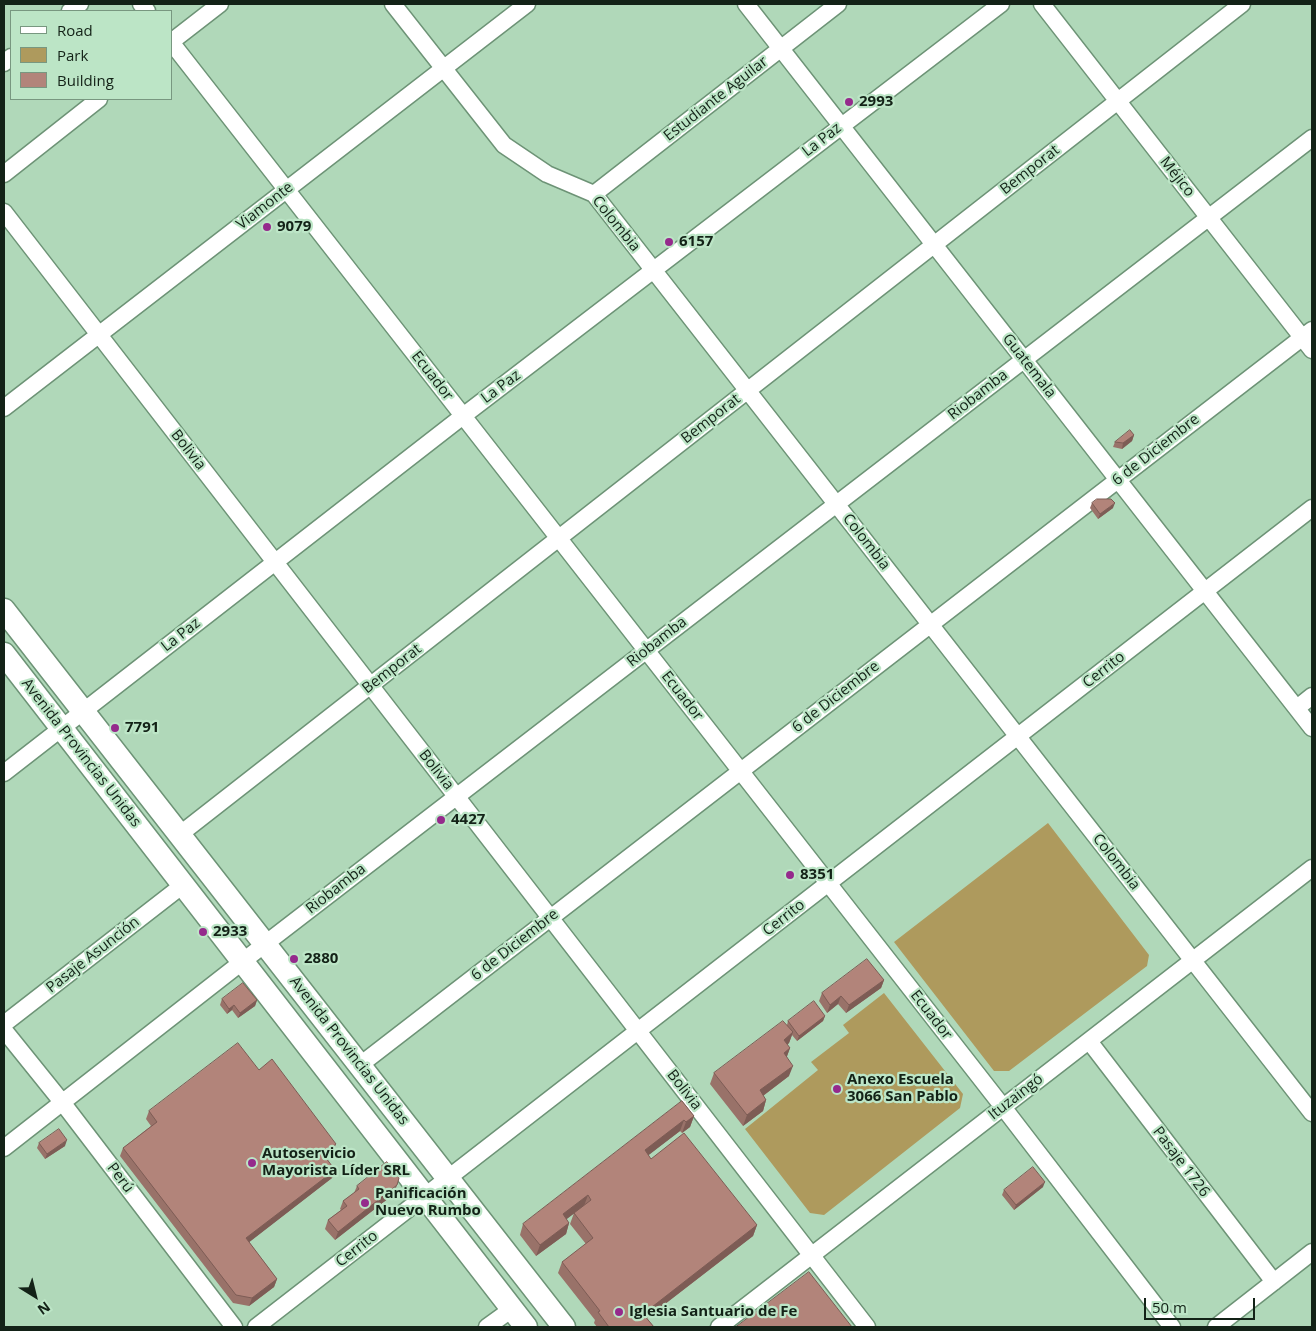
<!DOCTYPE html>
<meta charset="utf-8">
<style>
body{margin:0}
#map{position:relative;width:1316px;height:1331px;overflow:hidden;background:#b0d8b9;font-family:"Open Sans",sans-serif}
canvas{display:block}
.frame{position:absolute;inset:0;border:5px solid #132217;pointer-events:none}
.legend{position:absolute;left:10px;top:10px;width:162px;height:90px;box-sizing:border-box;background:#bce5c6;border:1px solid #789780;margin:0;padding:6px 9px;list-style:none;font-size:15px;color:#132217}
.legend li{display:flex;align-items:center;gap:10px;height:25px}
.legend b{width:25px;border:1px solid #789780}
.north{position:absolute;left:10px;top:1271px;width:50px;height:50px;-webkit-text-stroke:4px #bce5c6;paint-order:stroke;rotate:144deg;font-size:14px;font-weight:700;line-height:20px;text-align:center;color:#132217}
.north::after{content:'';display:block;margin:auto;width:18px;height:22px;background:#132217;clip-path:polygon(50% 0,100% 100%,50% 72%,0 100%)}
.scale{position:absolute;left:1144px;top:1298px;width:111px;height:22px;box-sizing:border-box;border:2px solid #132217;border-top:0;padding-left:6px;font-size:15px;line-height:18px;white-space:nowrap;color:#132217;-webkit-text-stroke:4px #bce5c6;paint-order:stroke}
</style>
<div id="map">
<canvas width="1316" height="1331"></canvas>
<div class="frame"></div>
<ul class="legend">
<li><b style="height:6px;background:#fff"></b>Road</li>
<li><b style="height:14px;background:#ae9a5d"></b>Park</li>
<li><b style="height:14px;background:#b2847a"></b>Building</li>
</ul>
<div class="north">N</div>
<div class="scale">50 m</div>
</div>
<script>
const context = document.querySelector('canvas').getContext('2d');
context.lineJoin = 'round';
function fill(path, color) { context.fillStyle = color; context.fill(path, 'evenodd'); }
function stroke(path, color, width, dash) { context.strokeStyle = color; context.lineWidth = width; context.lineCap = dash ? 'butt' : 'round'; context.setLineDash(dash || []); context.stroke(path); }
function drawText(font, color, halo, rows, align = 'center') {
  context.font = font + ' "Open Sans",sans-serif'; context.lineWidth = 4.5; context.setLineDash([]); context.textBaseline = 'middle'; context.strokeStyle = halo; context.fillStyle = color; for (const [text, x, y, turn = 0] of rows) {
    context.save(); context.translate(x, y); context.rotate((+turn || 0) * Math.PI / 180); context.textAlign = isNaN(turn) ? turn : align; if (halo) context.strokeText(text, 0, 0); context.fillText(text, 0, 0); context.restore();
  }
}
fill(new Path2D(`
 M1048,823l101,132 -2,11 -138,105h-15l-100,-129z
 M884,993l79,101 -3,14 -136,107 -14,-2 -65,-84 73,-59 -7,-8 38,-29 -6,-8z`), '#ae9a5d');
const minor = new Path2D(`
 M141,4l6,7
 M393,4l111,141 43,29 47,20 718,919
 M746,4l566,724
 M1042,4l270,346
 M70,11l10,-7
 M171,42l832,1065 169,220
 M171,42l49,-38
 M4,63l7,-6
 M4,174l95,-75
 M594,194l244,-190
 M4,212l863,1115
 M4,408l523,-404
 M1297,708l15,-12
 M4,773l459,-357 538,-412
 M179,835l1063,-831
 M4,1024l179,-139
 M4,1030l58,72 172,225
 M1089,1041l185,241
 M360,1065l952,-735
 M4,1148l261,-204 1047,-806
 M256,1327l1056,-819
 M487,1327l25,-18
 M719,1327l593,-459
 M1216,1327l96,-75`);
const secondary = new Path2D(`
 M4,610l560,717
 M4,654l522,673`);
stroke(minor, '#6d9376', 19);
stroke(secondary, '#6d9376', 25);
stroke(minor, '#fff', 16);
stroke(secondary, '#fff', 22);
fill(new Path2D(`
 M1134,435l-2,6 -10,8 -9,-2 2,-5z
 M1092,503l21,5 -15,11 -8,-11z
 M884,980l-3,8 -35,25 -8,-9 -11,9 -8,-12 3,-8z
 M222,999l35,1 -2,6 -17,12 -6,-8 -5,4 -7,-9z
 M825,1016l-2,5 -26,20 -5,-6 -3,8 -2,2 3,3 -3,8 2,20 -26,20 3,4 -3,11 -20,15 -33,-42 4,-11 73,-48 1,-4z
 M259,1070l74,82 -7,6 9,12 -3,8 -83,64 28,37 -3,8 -25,19 -16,-3 -113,-147 3,-8 28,-22 -5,-7 3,-8z
 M682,1101l12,15 -4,11 -8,6 -2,-2 -32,24 3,4 106,66 -4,11 -106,82 7,9h-57l-3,-4 1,-3 -37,-47 4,-11 24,-18 -16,-20 4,-11 -8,6 3,4 -3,11 -30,22 -16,-21 3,-11z
 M39,1143l26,3 -20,13 -8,-11z
 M357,1186l37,8 -59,46 -10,-11 3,-9 13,-10 -1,-1 3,-8 11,-8z
 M1043,1187l-29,23 -12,-15 2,-5z`), '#997269');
fill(new Path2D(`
 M1134,435l-2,6 -10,8 1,-6z
 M1115,503l-2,5 -15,11 2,-5z
 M884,980l-3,8 -35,25 3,-8z
 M841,996l-3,8 -11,9 3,-8z
 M257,1000l-2,6 -17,12 2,-5z
 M234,1005l-2,5 -5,4 2,-5z
 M825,1016l-2,5 -26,20 2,-5z
 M793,1032l-4,11 -9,8 4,-11z
 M790,1048l-4,11 -2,-6z
 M793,1066l-4,10 -33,25 4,-11z
 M766,1100l-3,11 -20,15 4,-11z
 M694,1116l-4,11 -8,6 4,-11z
 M684,1120l-4,11 -39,30 4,-11z
 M67,1140l-2,6 -20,13 2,-5z
 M336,1144l-3,8 -13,10 3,-8z
 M335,1170l-3,8 -89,69 3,-9z
 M1045,1182l-2,5 -29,23 2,-5z
 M397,1185l-3,9 -59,46 3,-8z
 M588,1195l-4,11 -25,19 4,-11z
 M569,1223l-3,11 -30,22 4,-11z
 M757,1225l-4,11 -114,88 4,-10z
 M277,1279l-3,8 -25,19 3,-8z`), '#7d5c55');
const building = new Path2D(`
 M1130,430l4,5 -11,8 -8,-1z
 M1097,499h14l4,4 -15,11 -8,-11z
 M867,959l17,21 -35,25 -8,-9 -11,9 -8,-12z
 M243,983l14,17 -17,13 -6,-8 -5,4 -7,-10z
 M814,1001l11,15 -26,20 -11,-15z
 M783,1021l10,11 -9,8 6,8 -6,5 9,13 -33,24 6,10 -19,15 -33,-42z
 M238,1043l21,27 13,-11 64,85 -13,10 12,16 -89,68 31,41 -25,19 -16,-3 -113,-147 34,-26 -8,-11z
 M682,1101l12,15 -8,6 -2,-2 -39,30 6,9 33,-26 73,92 -114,89 11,13h-45l-11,-15 2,-1 -38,-49 31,-24 -19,-25 17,-13 -3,-5 -25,19 6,9 -29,22 -17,-21z
 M59,1129l8,11 -20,14 -8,-11z
 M387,1162l12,16 -2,7 -59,47 -10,-12 19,-14 -4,-5 16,-12 -2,-3z
 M1033,1167l12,15 -29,23 -12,-15z
 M809,1272l43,55h-116z`);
fill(building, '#b2847a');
stroke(building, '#7d5c55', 1);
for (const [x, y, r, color] of [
 [849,102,5,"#952a8c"],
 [267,227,5,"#952a8c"],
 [669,242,5,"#952a8c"],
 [115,728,5,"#952a8c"],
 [441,820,5,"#952a8c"],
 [790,875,5,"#952a8c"],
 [203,932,5,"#952a8c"],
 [294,959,5,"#952a8c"],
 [837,1089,5,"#952a8c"],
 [252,1163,5,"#952a8c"],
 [365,1203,5,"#952a8c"],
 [619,1312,5,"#952a8c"]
]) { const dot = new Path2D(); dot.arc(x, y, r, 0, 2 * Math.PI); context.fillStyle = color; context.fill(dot); stroke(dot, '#bce5c6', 2); }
drawText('15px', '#132217', '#bce5c6', [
 ["Estudiante Aguilar",716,99,-38],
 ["La Paz",822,140,-38],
 ["Bemporat",1030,170,-38],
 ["Méjico",1177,177,52],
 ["Viamonte",265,206,-38],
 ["Colombia",616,224,51],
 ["Guatemala",1029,366,52],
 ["Ecuador",432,376,52],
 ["La Paz",501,387,-37],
 ["Riobamba",978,395,-38],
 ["Bemporat",711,419,-38],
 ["Bolivia",188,450,52],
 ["6 de Diciembre",1156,450,-38],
 ["Colombia",866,542,52],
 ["La Paz",181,635,-38],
 ["Riobamba",657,642,-38],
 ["Bemporat",392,669,-38],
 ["Cerrito",1104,670,-38],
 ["Ecuador",682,696,52],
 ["6 de Diciembre",836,697,-38],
 ["Avenida Provincias Unidas",81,753,52],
 ["Bolivia",436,770,52],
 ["Colombia",1116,862,52],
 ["Riobamba",336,889,-38],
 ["Cerrito",784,918,-38],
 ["6 de Diciembre",515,945,-38],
 ["Pasaje Asunción",93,955,-38],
 ["Ecuador",931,1015,52],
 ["Avenida Provincias Unidas",349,1051,52],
 ["Bolivia",684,1090,52],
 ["Ituzaingó",1016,1097,-38],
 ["Pasaje 1726",1181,1162,53],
 ["Perú",120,1178,53],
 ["Cerrito",357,1249,-38]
]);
drawText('bold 15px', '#132217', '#bce5c6', [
 ["2993",859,102],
 ["9079",277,227],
 ["6157",679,242],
 ["7791",125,728],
 ["4427",451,820],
 ["8351",800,875],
 ["2933",213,932],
 ["2880",304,959],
 ["Anexo Escuela",847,1080],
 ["3066 San Pablo",847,1097],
 ["Autoservicio",262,1154],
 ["Mayorista Líder SRL",262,1171],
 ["Panificación",375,1194],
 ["Nuevo Rumbo",375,1211],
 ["Iglesia Santuario de Fe",629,1312]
], 'left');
</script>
